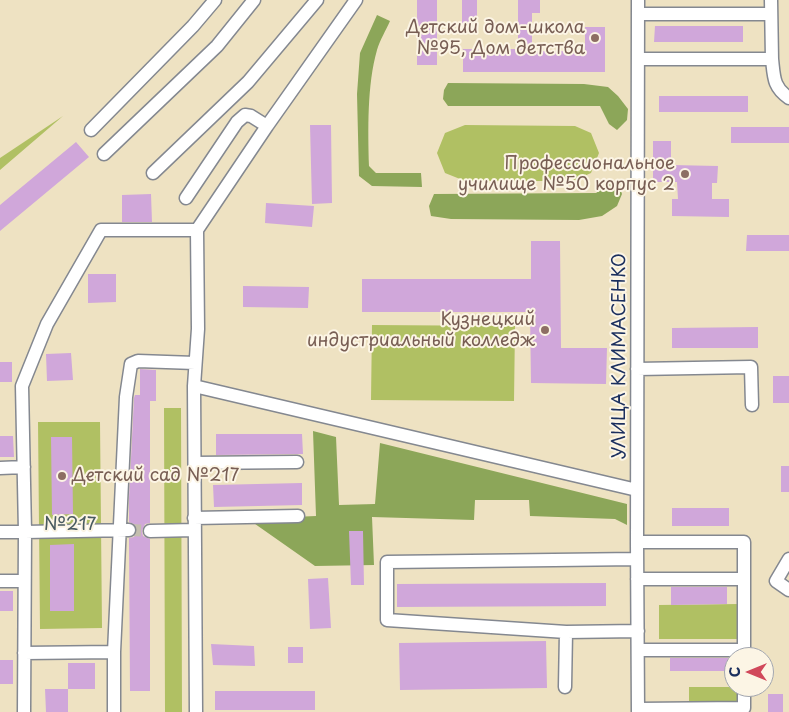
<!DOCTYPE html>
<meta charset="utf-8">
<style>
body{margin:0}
#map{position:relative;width:789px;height:712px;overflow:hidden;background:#eee2c2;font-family:"Playpen Sans",sans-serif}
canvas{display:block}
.north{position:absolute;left:724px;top:647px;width:50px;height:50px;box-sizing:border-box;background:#fcf5e5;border:1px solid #a2a6af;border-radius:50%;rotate:270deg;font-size:14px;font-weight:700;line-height:20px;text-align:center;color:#1b2f5e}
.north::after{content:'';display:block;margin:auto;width:18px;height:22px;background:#d1495b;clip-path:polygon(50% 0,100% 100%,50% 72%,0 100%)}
</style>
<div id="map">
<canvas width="789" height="712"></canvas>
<div class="north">С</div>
</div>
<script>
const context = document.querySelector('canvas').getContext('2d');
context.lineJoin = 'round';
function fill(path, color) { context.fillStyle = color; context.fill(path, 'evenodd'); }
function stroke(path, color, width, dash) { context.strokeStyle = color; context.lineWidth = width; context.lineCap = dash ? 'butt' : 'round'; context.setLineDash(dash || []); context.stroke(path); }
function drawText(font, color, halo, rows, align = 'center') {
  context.font = font + ' "Playpen Sans",sans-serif'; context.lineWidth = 4; context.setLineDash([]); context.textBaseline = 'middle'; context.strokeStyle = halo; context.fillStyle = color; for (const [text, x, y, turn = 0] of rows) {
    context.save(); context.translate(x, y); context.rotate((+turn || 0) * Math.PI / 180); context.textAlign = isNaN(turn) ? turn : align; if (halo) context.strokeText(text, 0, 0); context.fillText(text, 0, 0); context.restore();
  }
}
fill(new Path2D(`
 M63,116l-63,54v-12z
 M465,125l110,1 16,7 8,20 -8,20 -18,8h-108l-20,-8 -8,-20 8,-20z
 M372,325l143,1 -1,75 -143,-1z
 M164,408h17l1,304h-17z
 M38,422h62l2,206 -62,1z
 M739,604l-1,35h-79v-34z
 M689,687h50v19l-50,-1z`), '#b0c063');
fill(new Path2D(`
 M377,15l13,6c-4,9 -10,19 -13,29 -10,35 -9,80 -8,116l7,7h45l1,14 -50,-1 -13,-10 -2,-82 3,-41z
 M448,83l136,1 24,3 10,9 10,13 -1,11 -10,10 -8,-6 -9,-18h-152l-5,-7 1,-9z
 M609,184l10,1 3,9 -5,12 -15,10 -23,4 -128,-1 -20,-3 -2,-10 5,-12 162,-1z
 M313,431l23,6 3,68 36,-1 5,-61 247,61v21l-12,-6 -85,-3 -1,-16h-54l-1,20 -102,-3 2,48 -59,1 -67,-47 68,-3z`), '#8ca659');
fill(new Path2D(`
 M417,0h20v65h-20z
 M462,0h15v24h-15z
 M518,0h22v13h-8v38h53v-24h20v45h-142v-23h55z
 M655,26h88v16h-89z
 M659,96h89v16h-89z
 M310,125h21l1,78 -20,1z
 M731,127h58v16h-58z
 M653,141h18v24l47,1 -1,17h-5v16h17v18l-57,-1v-17h6l-1,-17h-24z
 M76,142l13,15 -89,74v-26z
 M151,194l1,28h-30v-27z
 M266,203l48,3 -2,21 -47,-4z
 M747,235h42v16h-43z
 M531,241h29l1,107h46l-1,36 -75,-1 -1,-71h-168v-33h169z
 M88,274h28v28l-28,1z
 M243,286l66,1 -1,21 -65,-1z
 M758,327v21h-86v-20z
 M71,353l2,27 -26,1 -1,-27z
 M0,362h12v20h-12z
 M140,369l16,1v31h-6v122l-5,1 -3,7 1,5 7,3v152h-20l-1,-153 5,-1 3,-7 -1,-5 -7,-3v-24l5,-100 1,-3h5z
 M773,376h16v27h-16z
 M216,434h86l1,20 -87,1z
 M0,436h13l1,21h-14z
 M51,437h21l1,77 -21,1z
 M781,466h8v26h-8z
 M302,483v22l-88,2 -1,-22z
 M672,508h57v18h-57z
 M349,531h14l1,54h-13z
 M74,544v67h-24v-66z
 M328,578l3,50 -21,1 -2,-50z
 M606,583v23l-209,1v-23z
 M671,587h56v17l-56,1z
 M0,591h13v20h-13z
 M546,641l1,47 -147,2 -1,-47z
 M211,644l43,2 1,20 -42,-1z
 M288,647h15v16h-15z
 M670,658h58v13h-58z
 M0,660h13v24h-13z
 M68,663h27v26h-27z
 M45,689h23v23h-22z
 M215,691h100v19h-100z
 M768,694h15v18h-15z`), '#d0a7da');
stroke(new Path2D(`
 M129,530l21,1`), '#c4beae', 12, [12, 6]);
const minor = new Path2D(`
 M638,14h133
 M639,59h133l-1,-59
 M772,59c2,18 1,28 17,39
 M91,130l102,-104 22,-26
 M104,154l113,-108 37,-46
 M153,173l95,-91 69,-82
 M186,198l51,-76 8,-7 6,1 16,10
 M197,230l70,-104 89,-126
 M637,369l114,-2 1,38
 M194,386l443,104
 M195,463l102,-1
 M0,468l24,-1
 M194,518l104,-2
 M150,531l44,-1
 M0,532h25l-3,-146 25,-62 54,-94h96l1,99 -4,57 2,326
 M637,542h107v115
 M789,559l-13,22 13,9
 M637,579h107
 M0,581h24
 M566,632l-179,-12v-58l250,-3
 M638,650h106
 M24,653l90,-1
 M565,687l1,-55 72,-1
 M638,709l106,-1v-21
 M24,712l1,-180 104,-2
 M114,712v-60l12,-255 5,-33 7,-3 57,2
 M638,712l-1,-170 1,-542`);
stroke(minor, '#848890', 15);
stroke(minor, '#fff', 12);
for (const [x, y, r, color] of [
 [595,38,5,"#8d6e63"],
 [685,174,5,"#8d6e63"],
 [545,330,5,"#8d6e63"],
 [62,476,5,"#8d6e63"]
]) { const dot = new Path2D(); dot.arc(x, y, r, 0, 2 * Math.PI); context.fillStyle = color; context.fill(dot); stroke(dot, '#fcf5e5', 2); }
drawText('18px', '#785e54', '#fcf5e5', [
 ["Детский дом-школа",585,28],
 ["№95, Дом детства",585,49],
 ["Профессиональное",675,164],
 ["училище №50 корпус 2",675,185],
 ["Кузнецкий",535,320],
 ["индустриальный колледж",535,341],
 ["Детский сад №217",72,476,"left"]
], 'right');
drawText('18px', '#1b2f5e', '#fcf5e5', [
 ["УЛИЦА КЛИМАСЕНКО",620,356,-90]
]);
drawText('18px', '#485a60', '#fcf5e5', [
 ["№217",70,525]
]);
</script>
